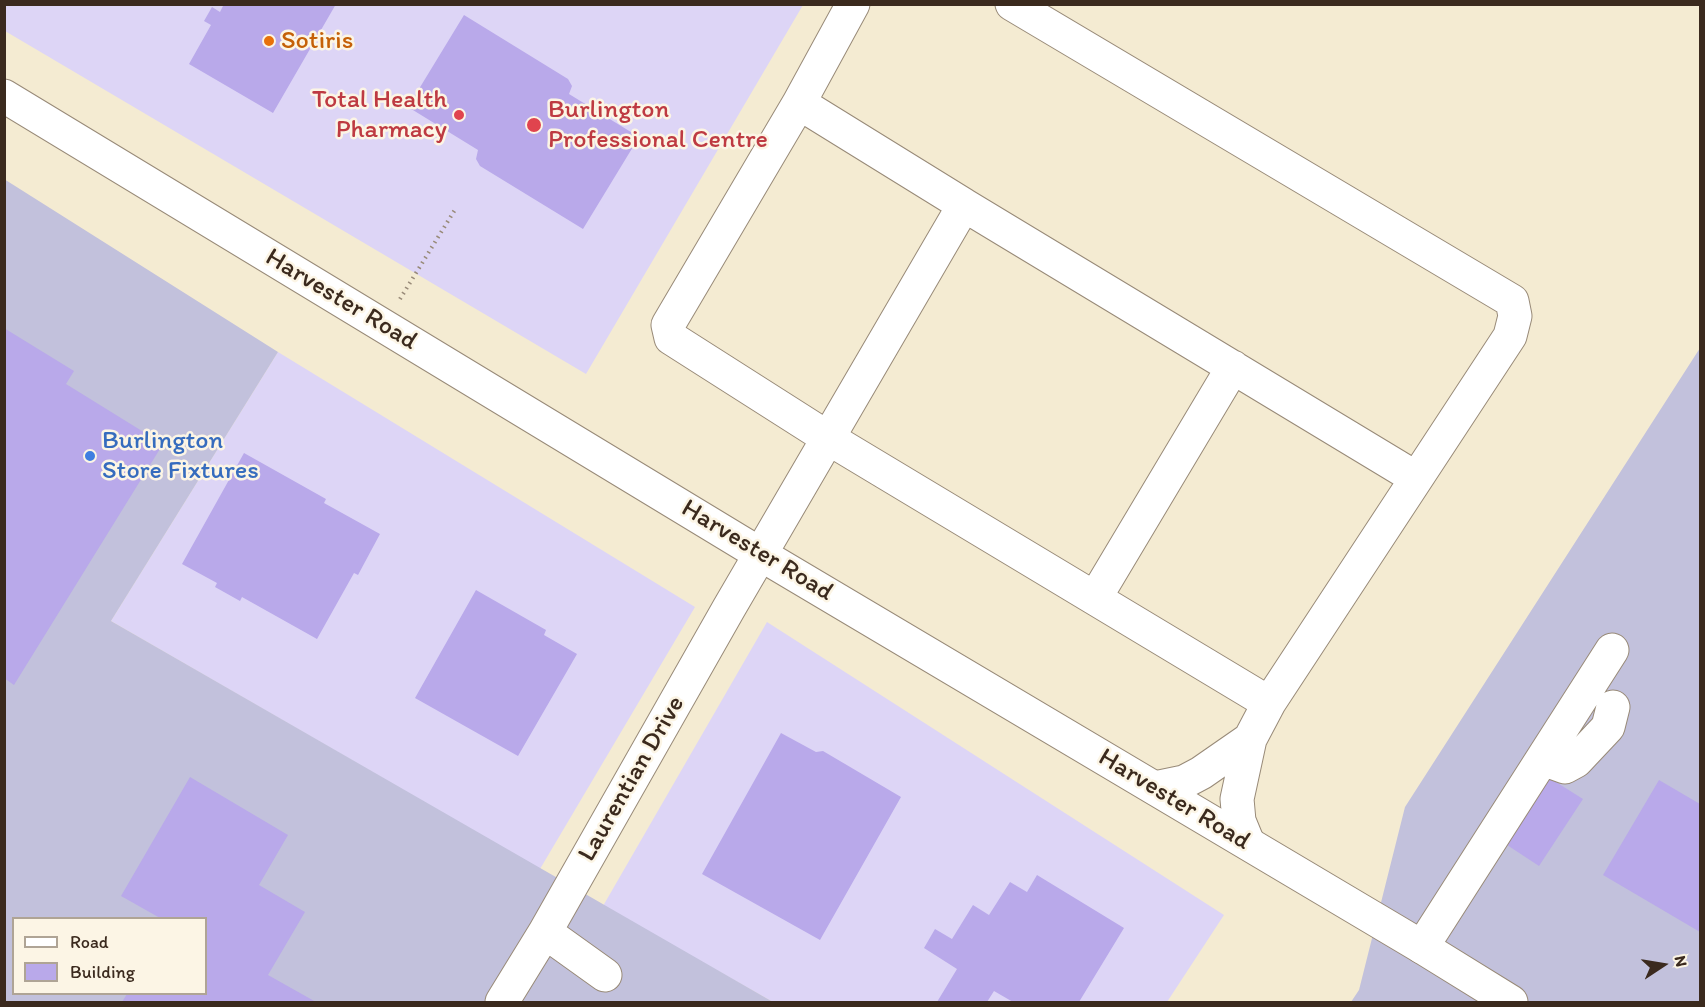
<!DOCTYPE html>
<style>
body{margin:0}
#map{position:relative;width:1705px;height:1007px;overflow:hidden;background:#f4ebd2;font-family:Itim,sans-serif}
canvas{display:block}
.frame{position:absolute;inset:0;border:6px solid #3b2a1e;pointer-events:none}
.legend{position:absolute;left:12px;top:917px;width:195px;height:78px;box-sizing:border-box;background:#fcf5e5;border:2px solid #afa495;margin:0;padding:8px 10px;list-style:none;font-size:18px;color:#3b2a1e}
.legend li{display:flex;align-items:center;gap:12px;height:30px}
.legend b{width:30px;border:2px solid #afa495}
.north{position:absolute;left:1633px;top:935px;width:60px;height:60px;-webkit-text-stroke:4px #fcf5e5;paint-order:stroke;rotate:78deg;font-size:16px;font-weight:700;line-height:24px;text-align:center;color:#3b2a1e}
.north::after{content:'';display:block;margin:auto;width:21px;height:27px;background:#3b2a1e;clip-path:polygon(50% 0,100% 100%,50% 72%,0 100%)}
</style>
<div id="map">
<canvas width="1705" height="1007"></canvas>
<div class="frame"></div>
<ul class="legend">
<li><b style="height:8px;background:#fff"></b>Road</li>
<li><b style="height:16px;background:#b9a9ea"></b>Building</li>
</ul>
<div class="north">N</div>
</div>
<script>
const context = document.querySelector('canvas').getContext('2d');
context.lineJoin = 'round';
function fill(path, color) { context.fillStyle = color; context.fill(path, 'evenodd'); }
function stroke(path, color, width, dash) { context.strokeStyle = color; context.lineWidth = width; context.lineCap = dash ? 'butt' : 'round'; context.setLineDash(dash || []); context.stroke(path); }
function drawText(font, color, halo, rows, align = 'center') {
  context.font = font + ' Itim,sans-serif'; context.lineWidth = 5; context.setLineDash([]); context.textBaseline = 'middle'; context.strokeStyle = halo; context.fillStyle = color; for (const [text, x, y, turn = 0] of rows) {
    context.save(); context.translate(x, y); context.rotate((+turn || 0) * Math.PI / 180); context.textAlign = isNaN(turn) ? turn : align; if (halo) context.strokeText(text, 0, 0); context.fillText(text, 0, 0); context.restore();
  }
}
fill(new Path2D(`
 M4,5h799l-217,369 -581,-343z
 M278,352l417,255 -155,262 -429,-248z
 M767,622l457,293 -57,87h-394l-170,-96z`), '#ddd5f6');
fill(new Path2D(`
 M4,179l274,173 -167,269 662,381h-768zM14,918h192v76h-192z
 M1700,348v654h-349l8,-12 46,-183z`), '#c2c1dc');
fill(new Path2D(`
 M224,4h112l-63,109 -84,-49 22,-39 -7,-4 8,-14 8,5z
 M464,15l104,64 4,7 -3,8 70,43 -56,92 -103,-63 -4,-7 2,-9 -70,-43z
 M4,328l70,43 -8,13 97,60 -149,241 -10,-7z
 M244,453l82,46 -2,4 56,31 -22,41 -4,-2 -37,66 -75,-42 -2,4 -25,-14 2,-4 -35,-19z
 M476,590l70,40 -2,5 33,19 -59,102 -103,-58z
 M781,733l35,19 7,-1 78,46 -81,143 -118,-66z
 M190,777l98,58 -29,50 46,27 -37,63 48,27h-194l5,-8h79v-76h-46l-39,-22z
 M1548,777l35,22 -44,67 -35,-23z
 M1659,780l41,24v128l-97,-57z
 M1037,875l87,53 -45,74h-66l-19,-11 -7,11h-50l20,-33 -33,-21 11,-19 17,10 21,-34 16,10 21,-33 17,10z`), '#b9a9ea');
const minor = new Path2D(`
 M853,4l-54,99 -131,222 3,13 157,100 441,265 241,-367 5,-20 -3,-15 -500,-297
 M964,205l452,273
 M1095,598l138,-231
 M1543,759l22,8 11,-6 32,-34 5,-20
 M1155,788l29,-6 17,-9 49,-34
 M1248,843l-9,-22 -2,-22 13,-60 19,-36
 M545,932l60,43
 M1422,947l190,-297
 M502,1002l43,-70 184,-324 235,-403 -165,-102`);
const major = new Path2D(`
 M4,96l756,458 662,393 89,55`);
stroke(minor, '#988a78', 35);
stroke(major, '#988a78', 35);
stroke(new Path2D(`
 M400,299l56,-91`), '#988a78', 4, [1.5, 4.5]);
stroke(minor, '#fff', 33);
stroke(major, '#fff', 33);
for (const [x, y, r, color] of [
 [269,41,6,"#e8710a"],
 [459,115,6,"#e0444e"],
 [534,125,8,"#e0444e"],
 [90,456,6,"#3f7fe0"]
]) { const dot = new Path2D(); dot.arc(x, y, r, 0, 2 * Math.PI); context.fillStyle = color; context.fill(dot); stroke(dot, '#fcf5e5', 2); }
drawText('26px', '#c56008', '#fcf5e5', [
 ["Sotiris",281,41]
], 'left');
drawText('26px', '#be3a42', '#fcf5e5', [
 ["Total Health",447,100],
 ["Pharmacy",447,130],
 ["Burlington",548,110,"left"],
 ["Professional Centre",548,140,"left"]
], 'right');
drawText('26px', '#3b2a1e', '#fcf5e5', [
 ["Harvester Road",341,300,31],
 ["Harvester Road",757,551,31],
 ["Laurentian Drive",632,779,-60],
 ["Harvester Road",1174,800,31]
]);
drawText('26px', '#366cbe', '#fcf5e5', [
 ["Burlington",102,441],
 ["Store Fixtures",102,471]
], 'left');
</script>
